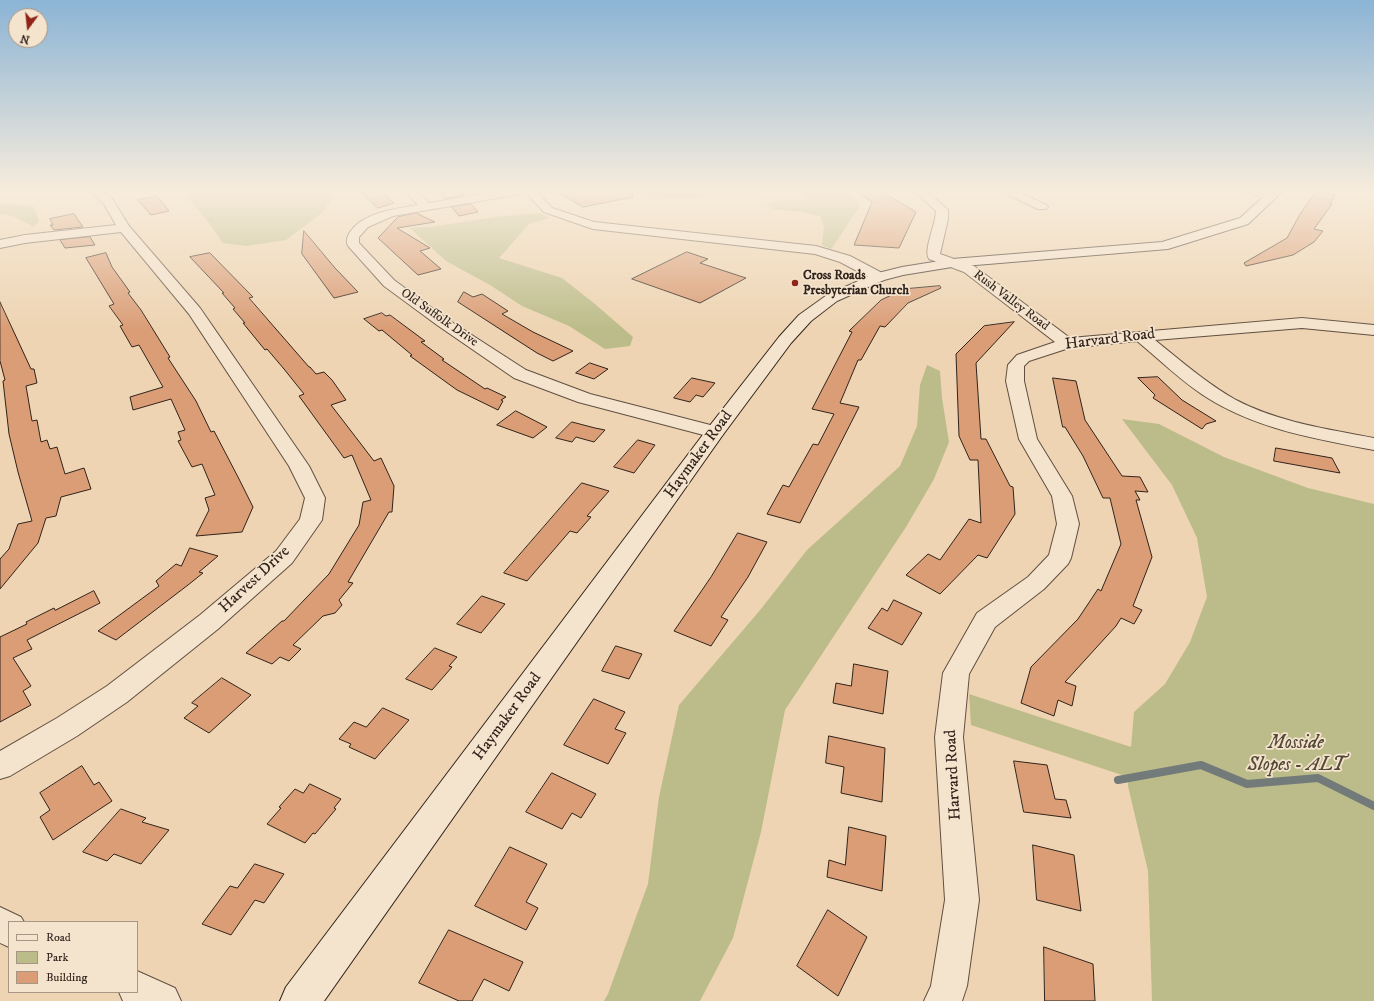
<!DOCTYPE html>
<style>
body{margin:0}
#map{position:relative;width:1374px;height:1001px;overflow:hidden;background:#eed4b2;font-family:"IM FELL DW Pica",serif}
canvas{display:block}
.legend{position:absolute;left:8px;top:921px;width:130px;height:72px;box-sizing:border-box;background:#f4e3cd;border:1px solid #a69686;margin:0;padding:5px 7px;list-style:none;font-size:12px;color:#30231b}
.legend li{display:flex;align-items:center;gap:8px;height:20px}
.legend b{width:20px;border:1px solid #a69686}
.north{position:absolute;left:8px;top:8px;width:40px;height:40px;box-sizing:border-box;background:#f4e3cd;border:1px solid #a69686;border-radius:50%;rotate:195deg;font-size:11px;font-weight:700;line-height:16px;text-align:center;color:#30231b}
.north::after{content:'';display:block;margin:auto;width:14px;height:18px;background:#8f2418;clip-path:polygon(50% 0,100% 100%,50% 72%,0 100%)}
</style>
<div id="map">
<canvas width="1374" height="1001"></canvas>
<ul class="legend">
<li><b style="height:5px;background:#f4e3cd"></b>Road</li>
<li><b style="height:11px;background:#bcbc8a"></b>Park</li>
<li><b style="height:11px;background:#da9d76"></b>Building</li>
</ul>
<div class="north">N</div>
</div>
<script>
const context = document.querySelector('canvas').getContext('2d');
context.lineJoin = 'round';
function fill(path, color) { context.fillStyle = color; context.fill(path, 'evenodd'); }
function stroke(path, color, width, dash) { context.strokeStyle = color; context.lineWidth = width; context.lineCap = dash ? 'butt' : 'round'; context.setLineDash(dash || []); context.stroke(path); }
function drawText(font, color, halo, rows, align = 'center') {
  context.font = font + ' "IM FELL DW Pica",serif'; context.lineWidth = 3.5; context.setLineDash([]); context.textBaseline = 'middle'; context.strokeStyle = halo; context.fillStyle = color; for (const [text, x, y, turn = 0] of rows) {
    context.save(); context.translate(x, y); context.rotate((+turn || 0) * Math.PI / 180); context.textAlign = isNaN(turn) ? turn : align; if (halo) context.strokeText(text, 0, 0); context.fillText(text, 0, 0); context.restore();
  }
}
fill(new Path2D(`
 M186,190h146v8l-9,14 -37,28 -40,6 -23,-3 -14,-20 -20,-24z
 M631,190h117l8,6 -107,3z
 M794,190h49l15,11 2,6c-11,13 -18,28 -29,42l-9,-4 2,-18 -4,-11 -18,-4 -31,-3 -4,-5c12,-7 27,-2 41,-5l-3,-4z
 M0,203l33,3 6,14 -5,7 -21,-11 -13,-2z
 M540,213l10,5 -21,6 -30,34 63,20 33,26 38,33 -3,9 -25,3 -36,-23 -47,-20 -32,-21 -44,-24 -36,-33 20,-1 65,-10z
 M927,365l13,6 2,27 7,44 -15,37 -28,48 -121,183 -24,122 -28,106 -33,63h-96l4,-7 40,-110 11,-87 20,-92 82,-96 46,-59 93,-84 17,-40 3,-41z
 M1122,419l37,5 65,33 84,31 66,16v497h-222l-4,-130 -20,-85v-9l-157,-52 -2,-31 162,53 3,-35 31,-28 25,-42 17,-45 -10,-59 -25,-53z`), '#bcbc8a');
stroke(new Path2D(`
 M1118,780l83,-15 46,19 71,-6 56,28`), '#737b7a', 8);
const building = new Path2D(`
 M359,190h21l14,13 -16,5z
 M438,190h21l5,5 -19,4z
 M555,190h77l1,7 -50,10z
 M852,190h27l37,22 -17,36 -45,-3 18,-43z
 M1316,191l19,4 -5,9h2l-18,25 9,2 -9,11 -21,13 -47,11 -2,-3 43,-25 12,-22z
 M157,196l12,15 -18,4 -13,-15z
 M471,204l7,8 -19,4 -7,-9z
 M416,213l19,9 -38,6 33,20 -10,3 21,18 -23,6 -40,-37 20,-21z
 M74,214l9,13 -29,3 -4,-5h3l-3,-6z
 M304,231l31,37 23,24 -24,6 -32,-44z
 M90,237l5,8 -30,3 -5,-8z
 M687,252l21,7 -8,4 46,15 -46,25 -68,-24z
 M106,253l6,14 18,25 -2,1 13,17 29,47 -2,1 28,43 15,31 3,-1 24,46 15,30 -11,25 -46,4 13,-26 -4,-12 10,-3 -13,-31 -10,3 -14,-26 3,-1 -3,-8 7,-2 -14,-31 -38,11 -3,-13 33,-10 -24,-42 -7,2 -12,-21 3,-1 -14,-19 5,-2 -28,-46z
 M210,253l43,44 -4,1 60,69h1l6,7 8,-2 8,8 14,20 -15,5 43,56 7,-3 13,28 -2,26h-3l-41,70 5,1 -14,17 3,5 -7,8 -12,3 -30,29 8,4 -12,12 -9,-4 -8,7 -26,-11 36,-32h2l45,-47 30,-49 4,-23 8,-2 -19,-45 -8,3 -45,-62 5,-2 -20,-25 -17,-20 -2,1 -22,-27h2l-12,-14 2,-1 -13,-15h2l-34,-36z
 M940,286l1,2 -33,15 -23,24 -5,-1 -19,34h-3l-18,43 19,4 -59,116 -33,-9 16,-29 6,2 24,-43 5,1 16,-31 -22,-5 40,-77 -3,-1 32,-31 23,-11z
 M464,292l9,5 9,-3 26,17 -6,3 31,18 40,19 -20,10 -16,-8 -79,-51z
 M0,302l31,67h3l3,14 -11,3 6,35 5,-1 4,22 6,-2 3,9 7,-2 8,27 19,-6 7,21 -30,8 -5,19 -10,2 -8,25 -38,46v-30l9,-10 9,-25 14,-3 -14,-49 -9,-38 -6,-53 2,-1 -5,-19z
 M382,313l4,3 4,-1 35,26 -4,1 23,17 -2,1 43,29 2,-1 19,9 -5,3 2,1 -5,9 -41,-20 -47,-34 2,-1 -30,-25 -3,1 -15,-12z
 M1014,322l-38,41 5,76h5l24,47 3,1 2,27 -28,44 -9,-3 -38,39 -34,-19 22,-21 12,6 29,-41 12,4 -3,-63h-8l-11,-24 -3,-82 28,-28z
 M590,363l18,6 -14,10 -18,-6z
 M1158,377l24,23 34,21 -10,3 -4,5 -49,-31 2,-3 -17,-17z
 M692,378l23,5 -12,14 -7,-2 -6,7 -16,-4z
 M1053,378l23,3 9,39 37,56 18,1 8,15 -13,-1 5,9h-4l16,57 -19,49 9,4 -8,14 -13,-6 -5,8 -51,56 11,4 -4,20 -14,-6 -4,16 -33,-13 10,-36 47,-48 20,-30 3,2 20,-47 -11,-46h-7l-20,-42 -18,-29h-2z
 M516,411l31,16 -14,11 -36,-13z
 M572,422l23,6 10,2 -11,12 -18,-5 -4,5 -16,-4z
 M638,440l17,5 -21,28 -20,-6z
 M1276,448l56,10 8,15 -66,-12z
 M582,483l27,8 -22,25 4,1 -14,16 -7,-2 -43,50 -23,-8z
 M738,533l29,9 -19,35 -27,40 7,3 -17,26 -37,-15 37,-54z
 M190,548l28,8 -19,16 4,1 -15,12 -72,55 -18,-9 61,-45 -3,-5 20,-17 5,2z
 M94,591l6,12 -73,37 5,9 -19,9 18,28 -8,5 8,14 -31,17v-85l27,-13 -1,-2 28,-14 1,2z
 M482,596l23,8 -24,29 -24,-9z
 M894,600l28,13 -20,32 -34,-17 14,-20 5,3z
 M616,646l26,8 -13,25 -27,-8z
 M435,648l22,9 -8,9 3,1 -20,23 -26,-11z
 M854,664l34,7 -5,43 -50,-11 3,-20 15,3z
 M222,678l29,17 -42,38 -25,-15 14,-12 -6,-3z
 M594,699l31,13 -10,17 11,4 -18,31 -44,-19z
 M383,708l26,12 -34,39 -26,-12 2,-3 -12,-5 15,-17 12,5z
 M829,736l56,12 -3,54 -41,-9 3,-26 -18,-4z
 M1014,761l33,4 8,34 11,1 5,18 -47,-6z
 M82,766l12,19 5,-3 13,19 -59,39 -13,-23 10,-7 -10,-17z
 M552,773l44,21 -15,24 -9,-5 -10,16 -36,-17z
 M310,784l31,15 -7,9 2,1 -21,25 -2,-1 -8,10 -38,-19 14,-16 -2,-1 16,-18 8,4z
 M121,809l25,9 -4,4 27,8 -28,34 -27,-10 -7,7 -24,-9z
 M849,827l37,9 -4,55 -55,-14 2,-17 16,5z
 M1033,845l41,10 7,56 -44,-11z
 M510,847l37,17 -21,38 12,6 -12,22 -51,-24z
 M255,864l29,10 -20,29 -9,-3 -24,35 -29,-11 28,-38 7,2z
 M828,910l39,27 -29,59 -41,-30z
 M449,930l74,32 -14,29 -25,-12 -12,22h-13l-40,-18z
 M1044,947l49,17 2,37h-50z`);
fill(building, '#da9d76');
stroke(building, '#30231b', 1);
const service = new Path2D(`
 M1240,190h9l24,7 -3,2z`);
const minor = new Path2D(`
 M90,190h12l11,10 16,26 71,82 109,158 16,32 -3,22 -30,43 -74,66 -91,73 -50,34 -67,40 -10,3v-28l57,-33 50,-32 93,-71 76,-64 24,-32 5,-21 -16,-32 -100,-152 -68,-82 -96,11 -25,5v-8l25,-5 91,-10 -12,-21z
 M403,190h12l14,13 75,-13h31l17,18 42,14 222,24 34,10 34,18 2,3 -2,3 -5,1 -5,-1 -34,-18 -25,-8 -222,-25 -49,-17 -18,-19 -133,23 -25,11 -9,10v6l35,37 53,39 79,51 64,24 132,34 2,4 -2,4 -7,2 -137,-36 -64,-24 -77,-53 -53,-39 -35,-39c-4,-5 -2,-10 1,-15 14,-20 45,-23 68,-27z
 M909,190h14l7,4 18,16v9l-8,35 34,12 96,72 232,-20 72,7v10l-72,-7 -147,12c26,21 51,43 81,60 42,22 91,29 138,38v12c-58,-11 -118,-21 -168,-53 -25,-16 -46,-37 -69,-56l-68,7 -40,13 -5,5v15l13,58 35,57 7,28 -8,34 -3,6 -24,25 -49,38 -26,47 -6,63 16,163 -12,86 -5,15h-38l7,-15 14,-86 -10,-163 8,-64 34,-60 51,-36 21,-22 8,-31 -5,-28 -33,-57 -13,-58 2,-16 9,-10 38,-13 -91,-70 -35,-13c-6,-9 7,-35 7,-48l-14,-13z
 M1001,190h14l31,15 2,2 -2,2h-8l-36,-17z
 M0,907l21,10 3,5h-15v25l-9,-4z
 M137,971l38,17 6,13h-58l-4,-9h18z`);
const secondary = new Path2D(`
 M1271,190h13l-36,34 -80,25 -216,18 -49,8 -19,5 -47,21 -26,20 -20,22 -69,93 -398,565h-44l6,-14 422,-559 71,-91 20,-22 28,-20 47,-21 28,-7 50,-8 210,-17 78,-24z`);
stroke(service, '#604f41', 2);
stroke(minor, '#604f41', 2);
stroke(secondary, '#30231b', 2);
fill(service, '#f4e3cd');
fill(minor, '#f4e3cd');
fill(secondary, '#f4e3cd');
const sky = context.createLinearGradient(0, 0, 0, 330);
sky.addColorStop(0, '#8bb4d5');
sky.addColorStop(0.58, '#f7ecdc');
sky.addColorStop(1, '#f7ecdc00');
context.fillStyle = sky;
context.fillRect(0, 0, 1374, 330);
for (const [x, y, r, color] of [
 [795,283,4,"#8f2418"]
]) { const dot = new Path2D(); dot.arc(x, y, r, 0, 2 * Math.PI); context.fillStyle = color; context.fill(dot); stroke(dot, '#f4e3cd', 1.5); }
drawText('bold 13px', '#30231b', '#f4e3cd', [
 ["Cross Roads",803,276],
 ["Presbyterian Church",803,291]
], 'left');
drawText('13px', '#30231b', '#f4e3cd', [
 ["Rush Valley Road",1011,301,37],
 ["Old Suffolk Drive",439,318,35]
]);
drawText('16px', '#30231b', '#f4e3cd', [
 ["Harvard Road",1110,340,-7],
 ["Haymaker Road",699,455,-54],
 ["Harvest Drive",255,580,-43],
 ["Haymaker Road",508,717,-54],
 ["Harvard Road",954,775,-93]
]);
drawText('italic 19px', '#534937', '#f4e3cd', [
 ["Mosside",1296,744],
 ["Slopes - ALT",1296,766]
]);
</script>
